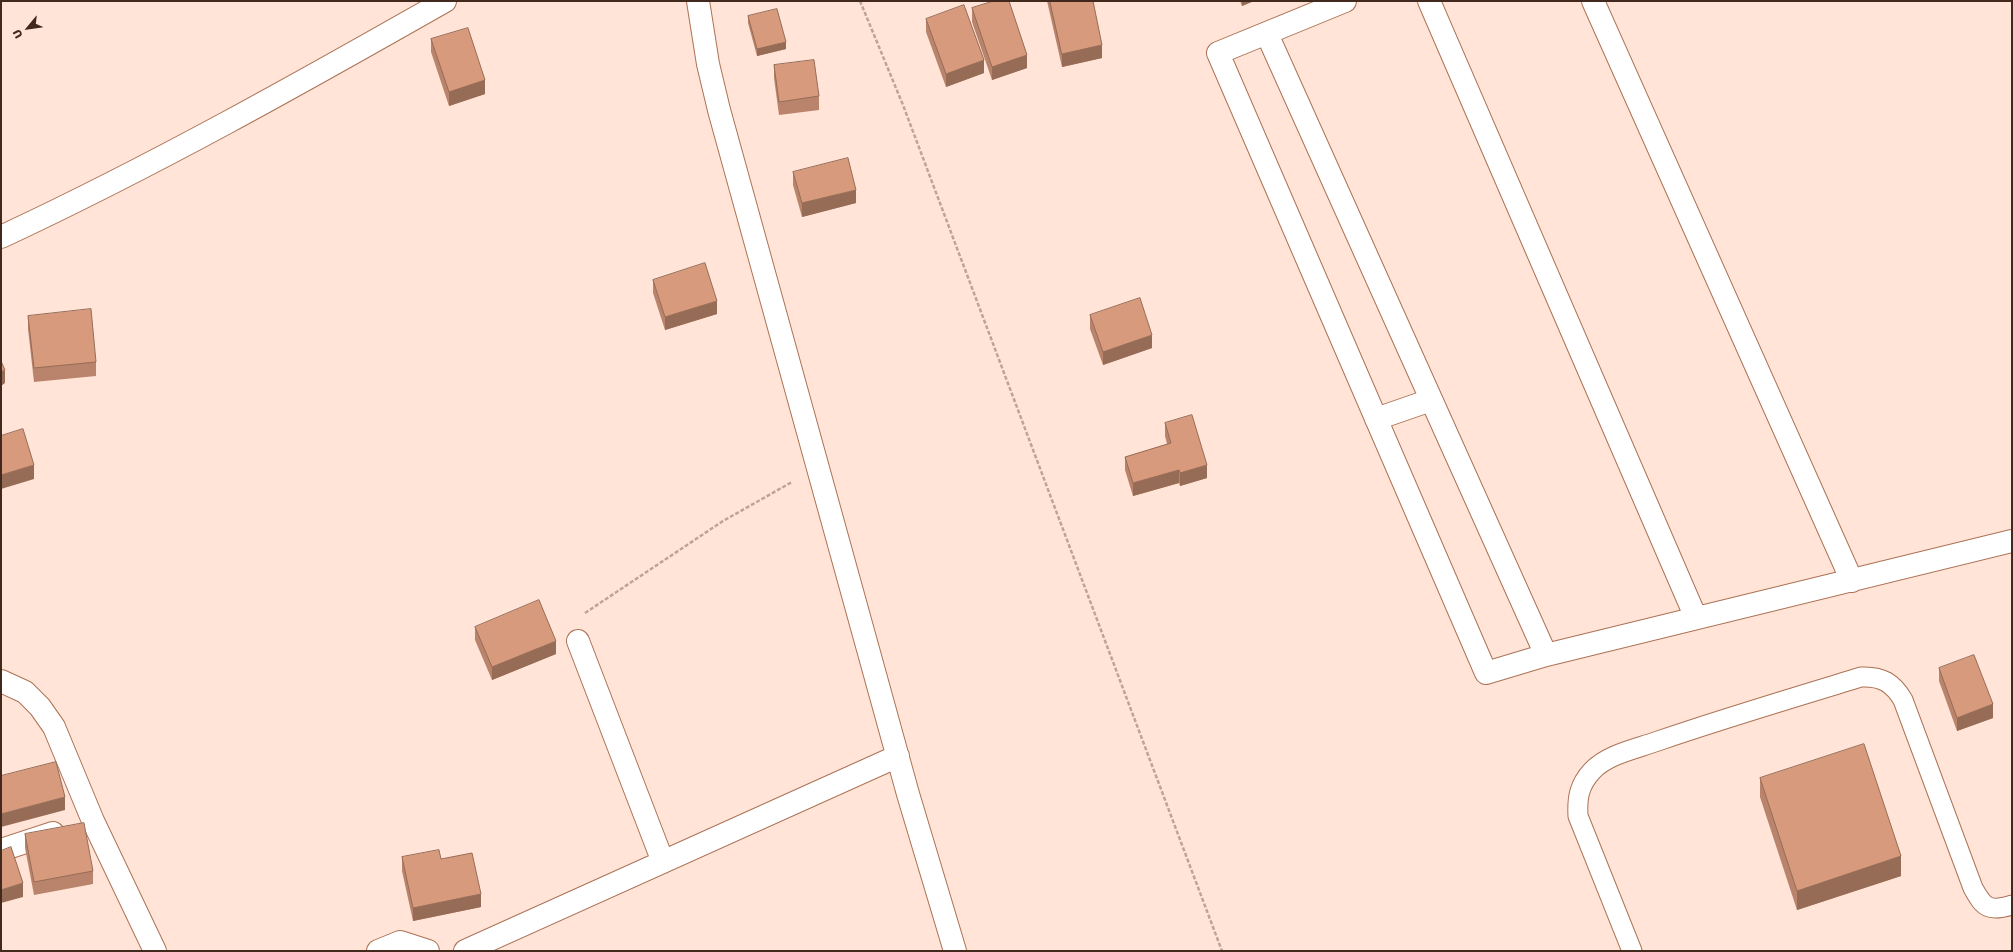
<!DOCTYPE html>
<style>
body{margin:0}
#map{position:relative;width:2013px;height:952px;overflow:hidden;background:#ffe4d7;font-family:"Golos Text",sans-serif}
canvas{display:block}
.frame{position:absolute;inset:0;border:2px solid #41291d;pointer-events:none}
.north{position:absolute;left:8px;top:8px;width:40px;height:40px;-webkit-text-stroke:3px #ffe4d7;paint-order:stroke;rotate:241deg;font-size:11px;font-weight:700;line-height:16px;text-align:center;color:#41291d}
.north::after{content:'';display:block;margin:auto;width:14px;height:18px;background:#41291d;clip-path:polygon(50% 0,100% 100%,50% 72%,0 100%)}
</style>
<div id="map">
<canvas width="2013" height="952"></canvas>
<div class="frame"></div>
<div class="north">U</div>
</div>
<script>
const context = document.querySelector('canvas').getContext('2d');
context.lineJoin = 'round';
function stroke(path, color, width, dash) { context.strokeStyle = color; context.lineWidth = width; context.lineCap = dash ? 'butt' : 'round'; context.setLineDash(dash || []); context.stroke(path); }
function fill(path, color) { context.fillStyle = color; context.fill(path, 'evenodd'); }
const lane = new Path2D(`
 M1632,951l-54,-135c-1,-18 1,-31 14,-45 16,-17 44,-22 66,-30 67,-23 135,-43 203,-64 21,-1 32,6 42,23l70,188c11,20 16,24 39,17`);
const street = new Path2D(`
 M698,1l10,63 11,46 189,684 47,157
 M1345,1l-127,52 268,620 60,-18 466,-114
 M1429,1l267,617
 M1593,1l259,580
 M1267,34l279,621
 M1,237c152,-71 298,-153 444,-236
 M1376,419l55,-19
 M578,641l85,221
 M1,681l24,11 15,15 14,20 39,94 62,130
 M1,850l52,-17
 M378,951l22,-9 28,9
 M465,951l433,-195`);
stroke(lane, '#ac7255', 21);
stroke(street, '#ac7255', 24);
stroke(new Path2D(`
 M860,1l43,104 319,846
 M585,613l138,-92 69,-39`), '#bea497', 2.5, [4, 2]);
stroke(lane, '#fff', 19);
stroke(street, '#fff', 22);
fill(new Path2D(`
 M1047,1h46l9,57 -40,9z
 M1240,1h14l-12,5z
 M972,8l55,60 -35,12 -20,-58z
 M748,16l38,33 -29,7 -9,-33z
 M926,19l58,54 -38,14 -20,-55z
 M431,39l54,55 -36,12 -18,-54z
 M774,65l45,31v14l-40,5 -5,-37z
 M793,172l63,31 -54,14 -9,-32z
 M653,280l64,34 -52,16 -12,-37z
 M1090,315l62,33 -49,17 -13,-36z
 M28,316l68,46v14l-62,6 -6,-53z
 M1165,423l42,55 -27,8 -1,-3 -46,13 -8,-26v-13l42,-13 -2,-8z
 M475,627l81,27 -64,26 -17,-40z
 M1939,668l54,50 -36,13 -18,-50z
 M1760,778l141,98 -104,34 -37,-113z
 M25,834l68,37v13l-59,11 -9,-47z
 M402,857l39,2 40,48 -68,14 -11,-50z`), '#b9846b');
fill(new Path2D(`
 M1242,1h12l-12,5z
 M786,42v7l-29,7v-7z
 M1102,45v13l-40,9v-13z
 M1027,55v13l-35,12v-13z
 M984,60v13l-38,14v-13z
 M485,80v14l-36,12v-14z
 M856,190v13l-54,14v-14z
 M717,301v13l-52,16v-13z
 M1152,335v13l-49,17v-13z
 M5,370v13l-4,3v-14z
 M34,465v14l-33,10v-14z
 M1207,465v13l-27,8v-13z
 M1179,470v13l-46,13v-13z
 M556,641v13l-64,26v-13z
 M1993,704v14l-36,13v-13z
 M65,797v13l-64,17v-13z
 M1901,856v20l-104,34v-19z
 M23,883v14l-22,6v-13z
 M481,894v13l-68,14v-13z`), '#966c57');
const building = new Path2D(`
 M994,1h15l18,54 -35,12 -20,-59z
 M1050,1h43l9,44 -40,9z
 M964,5l20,55 -38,14 -20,-55z
 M777,9l9,33 -29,7 -9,-33z
 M468,28l17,52 -36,12 -18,-53z
 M814,60l5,36 -40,6 -5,-37z
 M848,158l8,32 -54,13 -9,-31z
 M705,263l12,38 -52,16 -12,-37z
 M1140,298l12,37 -49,17 -13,-37z
 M91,309l5,53 -62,6 -6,-52z
 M1,361l4,9 -4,2z
 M1192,415l15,50 -27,8 -1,-3 -46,13 -8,-26 46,-14 -6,-20z
 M23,429l11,36 -33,10v-39z
 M539,600l17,41 -64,26 -17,-40z
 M1974,655l19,49 -36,14 -18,-50z
 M1864,744l37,112 -104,35 -37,-113z
 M56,762l9,35 -64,17v-38z
 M84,823l9,48 -59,11 -9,-48z
 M11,847l12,36 -22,7v-39z
 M439,850l2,9 31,-6 9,41 -68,14 -11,-51z`);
fill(building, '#d79a7c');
stroke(building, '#966c57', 1);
</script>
